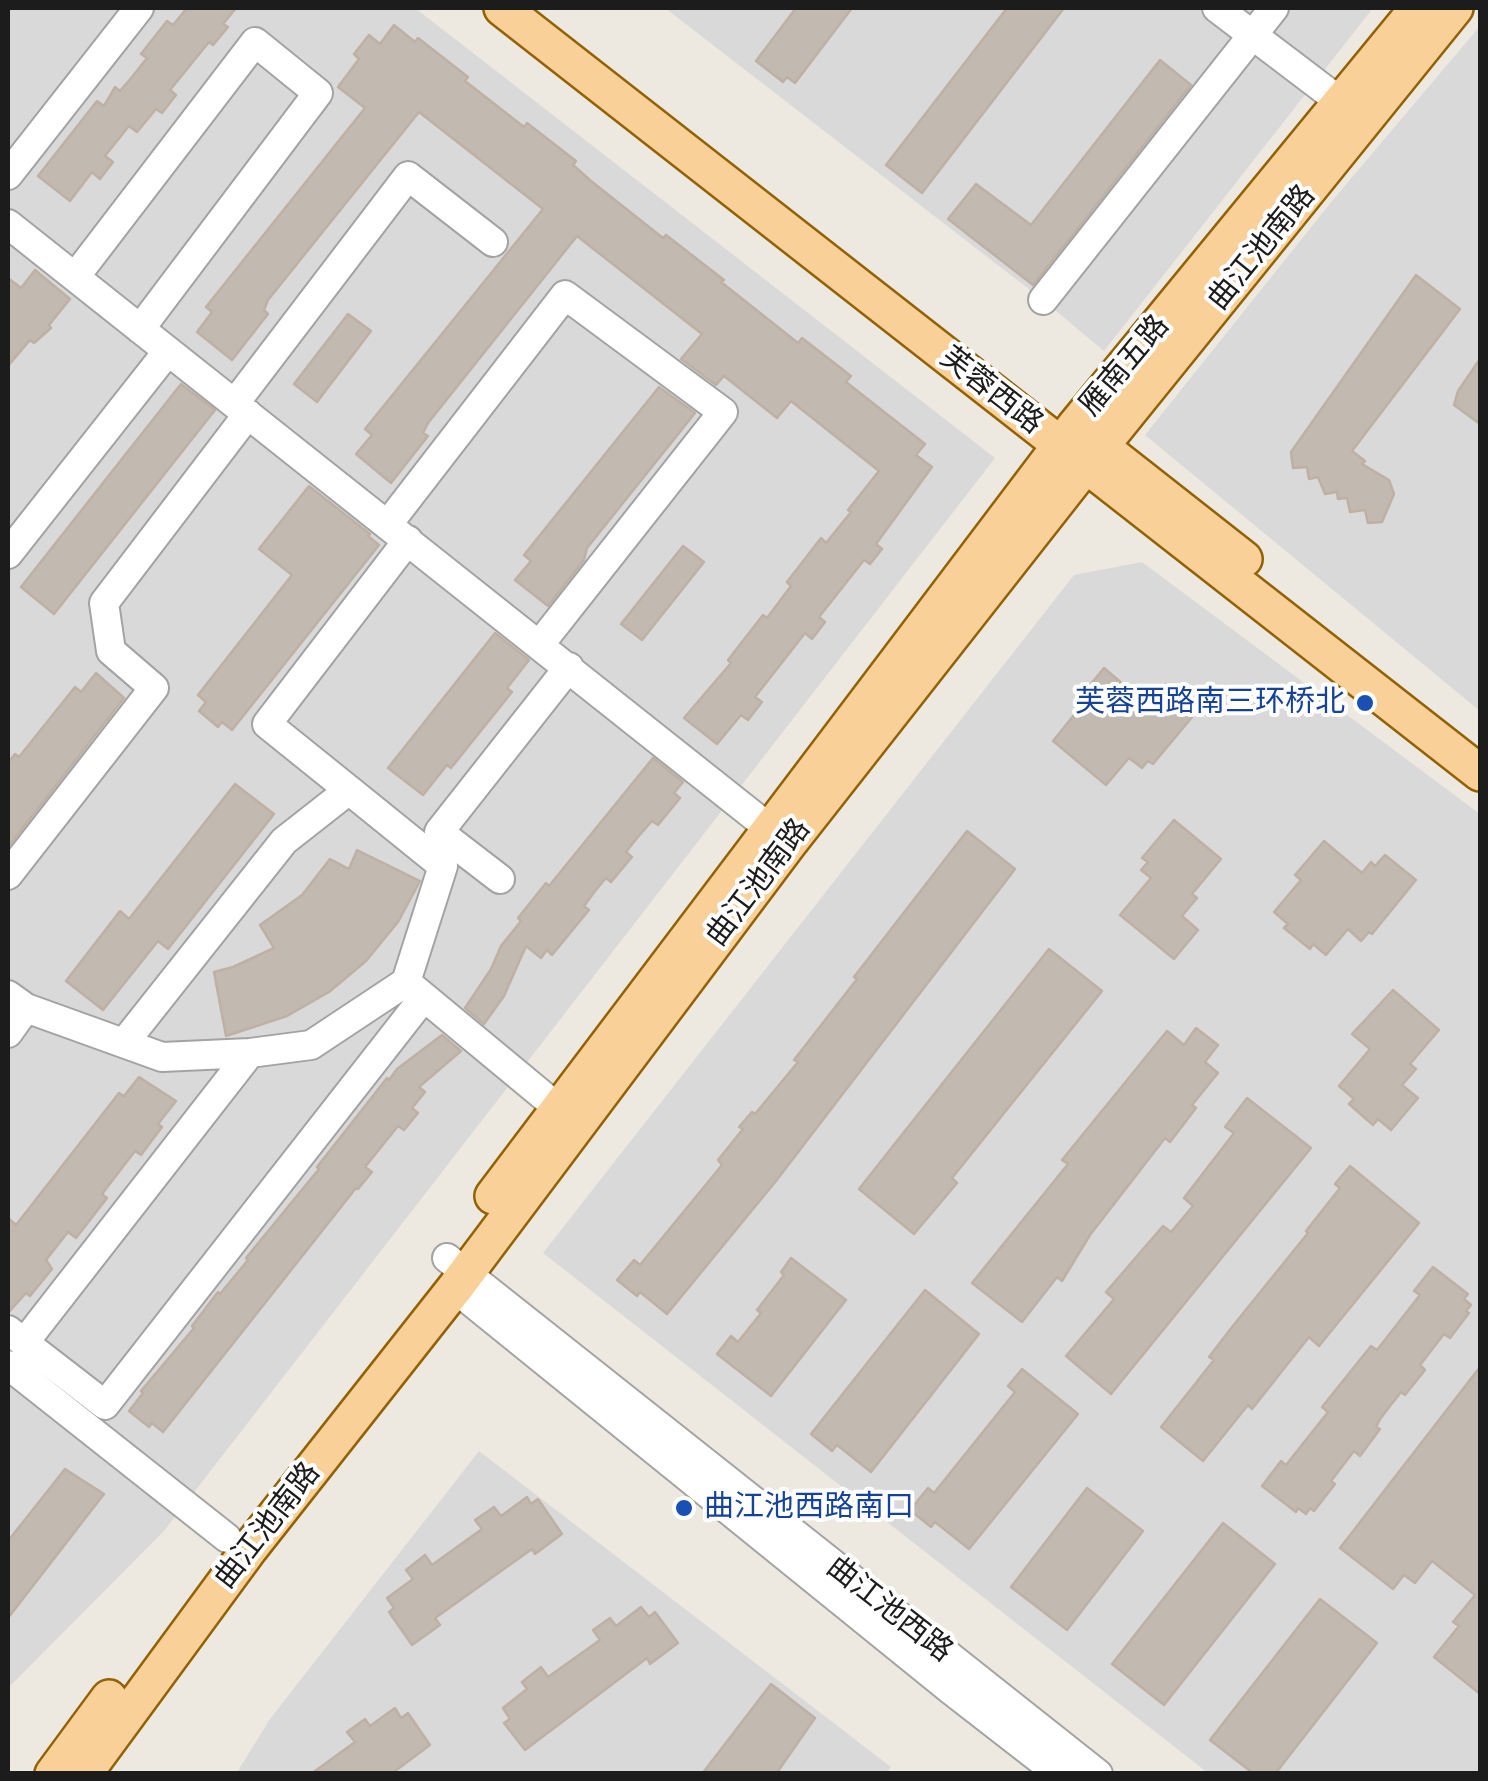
<!DOCTYPE html>
<meta charset="utf-8">
<style>
body{margin:0}
#map{position:relative;width:1488px;height:1781px;overflow:hidden;background:#ede9e1;font-family:"Space Grotesk",sans-serif}
canvas{display:block}
.frame{position:absolute;inset:0;border:10px solid #1c1c1c;pointer-events:none}
</style>
<div id="map">
<canvas width="1488" height="1781"></canvas>
<div class="frame"></div>
</div>
<script>
const context = document.querySelector('canvas').getContext('2d');
context.lineJoin = 'round';
function fill(path, color) { context.fillStyle = color; context.fill(path, 'evenodd'); }
function stroke(path, color, width, dash) { context.strokeStyle = color; context.lineWidth = width; context.lineCap = dash ? 'butt' : 'round'; context.setLineDash(dash || []); context.stroke(path); }
function drawText(font, color, halo, rows, align = 'center') {
  context.font = font + ' "Space Grotesk","Noto Sans SC",sans-serif'; context.lineWidth = 8; context.setLineDash([]); context.textBaseline = 'middle'; context.strokeStyle = halo; context.fillStyle = color; for (const [text, x, y, turn = 0] of rows) {
    context.save(); context.translate(x, y); context.rotate((+turn || 0) * Math.PI / 180); context.textAlign = isNaN(turn) ? turn : align; if (halo) context.strokeText(text, 0, 0); context.fillText(text, 0, 0); context.restore();
  }
}
fill(new Path2D(`
 M8,8h407l580,450 -831,1073 -156,157z
 M665,8h708l-269,343 -61,-51z
 M1480,26v685l-335,-276 187,-234z
 M1142,562l338,252v959h-272l-665,-520 531,-678z
 M479,1451l412,316 -5,7h-650l34,-55z`), '#dad9d9');
const building = new Path2D(`
 M187,8h49l-13,16 5,3 -15,18 -4,-3 -39,48 6,5 -14,18 -6,-4 -19,23 -8,-6 -24,30 8,6 -13,17 -8,-7 -22,29 -32,-25 59,-75 7,5 11,-19 5,4 12,-14 15,-19 -6,-4 26,-33 6,4z
 M796,8h56l-57,75 -8,-6 -4,5 -27,-21z
 M1007,8h57l-142,185 -36,-28z
 M394,25l21,17 3,-4 50,39 -3,4 59,46 3,-4 49,38 -3,4 18,16 72,57 3,-3 58,45 -3,2 77,61 4,-5 49,38 -5,6 79,62 -9,11 16,12 -56,77 6,5 -12,15 -6,-4 -45,57 6,5 -13,17 -7,-6 -50,64 7,5 -14,18 -7,-5 -24,29 -33,-26 47,-55 -3,-3 35,-45 4,3 24,-32 -4,-4 34,-44 5,5 25,-31 -3,-2 31,-39 -88,-70 -14,17 -53,-42 -8,9 -35,-26 21,-25 -125,-98 -149,187 -5,10 5,3 -37,47 -35,-29 16,-19 -7,-6 178,-220 -124,-97 -151,188 -4,10 4,4 -36,46 -35,-28 15,-20 -6,-5 159,-199 -27,-21 21,-28 -5,-5 15,-19 11,9z
 M1160,60l31,25 -158,200 -85,-66 28,-35 55,41z
 M35,270l35,29 -21,26 2,3 -17,15 -4,-3 -22,26v-88l13,10z
 M1416,275l44,34 -108,142 13,10 -3,3 27,16 5,14 -12,28 -14,1 -3,-13 -15,2 -3,-14 -9,1 -1,-7 -12,2 -7,-17 -9,2 -2,-12 -14,1 -2,-16z
 M348,314l23,17 -54,71 -23,-18z
 M1480,359v65l-26,-19 4,-14z
 M181,384l34,26 -161,204 -33,-27z
 M659,387l36,26 -108,135 -3,12 -36,46 -33,-26 16,-19 -7,-6z
 M309,486l61,48 -2,2 11,9 -147,185 -10,-8 -4,5 -19,-16 7,-9 -8,-7 94,-120 -33,-26z
 M683,546l21,16 -62,78 -21,-16z
 M495,633l34,27 -22,28 5,4 -61,76 -4,-3 -24,30 -35,-27z
 M1104,668l40,34 9,-11 5,4 8,-11 32,26 -45,54 -5,-3 -6,7 -13,-10 -23,27 -53,-44 42,-52 -5,-4z
 M96,673l28,25 -116,149v-84l7,-9 4,3 56,-70 6,5z
 M653,758l30,24 -9,11 6,5 -22,27 -6,-4 -15,17 -11,14 6,5 -21,25 -5,-4 -11,13 -11,15 5,4 -37,45 -5,-5 -6,8 -15,-12 -22,50 -20,28 -19,-16 26,-39 10,-23 20,-25 -3,-3 28,-35 3,3z
 M235,784l39,30 -106,135 -10,-8 -55,69 -37,-29 54,-70 9,8z
 M1174,820l47,39 -29,35 5,4 -15,18 16,14 -24,29 -54,-44 31,-37 -10,-8 7,-8 -6,-4z
 M967,831l48,38 -239,312 -109,133 -27,-22 -3,4 -20,-16 17,-20 6,5 82,-100 -4,-5 25,-31 -4,-2 13,-15 3,2 43,-52 -4,-2 63,-81 -3,-2z
 M1324,841l38,32 9,-11 4,4 10,-11 31,25 -44,54 -3,-2 -8,9 -13,-12 -22,26 -13,-11 -3,5 -26,-21 4,-4 -14,-12 27,-32 -6,-5z
 M357,850l63,31 -22,41 -32,39 -37,31 -42,24 -61,20 -12,-64 19,-5 41,-19 -14,-23 42,-30 28,-36 19,10z
 M1049,949l53,42 -150,187 5,5 -43,51 -55,-45z
 M1393,990l46,40 -29,34 6,5 -14,16 16,13 -27,32 -13,-11 -5,6 -24,-21 5,-5 -15,-13 31,-37 -18,-15z
 M1196,1028l22,17 -13,17 13,11 -26,32 4,3 -26,34 -5,-4 -75,97 -28,46 -5,-4 -35,45 -50,-39 96,-119 -6,-4 105,-129 17,14z
 M442,1035l19,16 -42,36 6,5 -13,16 6,5 -14,17 -6,-4 -33,41 7,5 -14,17 -2,-1 -193,244 -11,-9 -3,4 -20,-16 14,-18 -2,-2 53,-63 -2,-2 26,-34 2,2 28,-34 -2,-2 73,-89 -2,-2 70,-89 2,2 8,-11z
 M139,1077l37,24 -18,23 4,3 -21,28 -6,-4 -33,43 5,4 -31,40 -8,-6 -22,28 6,9 -22,27 -4,-3 -18,20v-95l8,7 103,-132 5,3z
 M1247,1098l64,50 -200,246 -45,-38 48,-57 -8,-7 57,-66 8,6 22,-26 -9,-8 50,-65 -9,-6z
 M1350,1166l69,57 -100,123 -10,-9 -57,72 -4,-4 -45,56 -42,-34 53,-67 -5,-3 23,-30 76,-94 -2,-2 34,-43 -5,-4z
 M791,1258l55,42 -75,96 -54,-42 14,-18 7,6 23,-29 -4,-3 27,-35 -3,-3z
 M1433,1267l35,27 -4,5 7,6 -5,6 3,2 -19,25 -6,-4 -24,31 5,5 -20,25 -4,-3 -21,27 -4,8 4,2 -20,27 -6,-5 -23,30 4,3 -21,27 -4,-3 -4,6 -8,-6 -2,4 -34,-26 19,-25 5,4 42,-53 -6,-5 49,-61 6,4 43,-55 -6,-4z
 M925,1290l54,44 -108,138 -34,-27 -5,6 -21,-17z
 M1480,1367v327l-46,-37 25,-31 -6,-4 22,-27 -43,-34 -17,22 -11,-8 -11,14 -53,-41z
 M1022,1369l56,45 -109,135 -34,-27 -4,5 -21,-17 18,-22 6,5 81,-101 -7,-6z
 M65,1469l39,25 -96,124v-77z
 M1087,1488l56,43 -76,99 -56,-43z
 M527,1497l4,7 7,-5 24,35 -27,20 -3,-5 -97,69 5,7 -28,20 -23,-33 5,-4 -7,-10 26,-19 -7,-9 19,-15 7,10 50,-36 -7,-9 19,-13 7,9z
 M1223,1523l52,41 -111,141 -52,-41z
 M1320,1599l57,44 -102,131h-21l-44,-34z
 M641,1607l8,10 6,-5 23,31 -28,21 -3,-6 -122,92 -21,-27 6,-4 -7,-11 24,-19 -5,-7 19,-15 7,10 52,-37 -7,-10 17,-12 6,8z
 M771,1684l44,34 -39,56h-74z
 M395,1708l6,10 7,-5 22,32 -39,29h-80l44,-32 -8,-10 18,-13 5,7z`);
fill(building, '#c2b9b1');
stroke(building, '#bfb0a4', 2.5);
const minor = new Path2D(`
 M1217,8l125,95
 M8,175l131,-167
 M8,224l761,604
 M75,277l180,-235 63,51 -178,236
 M1043,300l231,-292
 M235,403l173,-227 85,66
 M388,524l177,-229 158,117 -183,232
 M8,554l160,-203
 M349,790l-82,-66 141,-184
 M8,875l146,-187 -43,-37 -7,-48 144,-189
 M500,879l-61,-47 130,-165
 M8,995l18,13 136,49 88,-4 61,-8 95,-63 152,126
 M8,1033l18,-25
 M124,1043l160,-202 65,-51 94,76 -37,116
 M447,1258l651,516
 M468,1299l483,391 108,84
 M8,1330l97,75 319,-408
 M24,1343l226,-290
 M8,1365l219,173`);
const major = new Path2D(`
 M502,8l978,765
 M1085,434l159,125
 M493,1196l582,-770 343,-418
 M53,1774l56,-76
 M84,1774l166,-226 205,-260 334,-445 296,-377 370,-458`);
stroke(minor, '#a3a3a3', 32);
stroke(major, '#926202', 40);
stroke(minor, '#fff', 28);
stroke(major, '#fad099', 35);
for (const [x, y, r, color] of [
 [1365,703,10,"#1a4fb4"],
 [684,1508,10,"#1a4fb4"]
]) { const dot = new Path2D(); dot.arc(x, y, r, 0, 2 * Math.PI); context.fillStyle = color; context.fill(dot); stroke(dot, '#fff', 4); }
drawText('30px', '#1c1c1c', '#fff', [
 ["曲江池南路",1262,248,-51],
 ["雁南五路",1125,366,-50],
 ["芙蓉西路",991,391,38],
 ["曲江池南路",759,883,-53],
 ["曲江池南路",268,1526,-52],
 ["曲江池西路",889,1610,38]
]);
drawText('30px', '#164399', '#fff', [
 ["芙蓉西路南三环桥北",1345,703],
 ["曲江池西路南口",704,1508,"left"]
], 'right');
</script>
